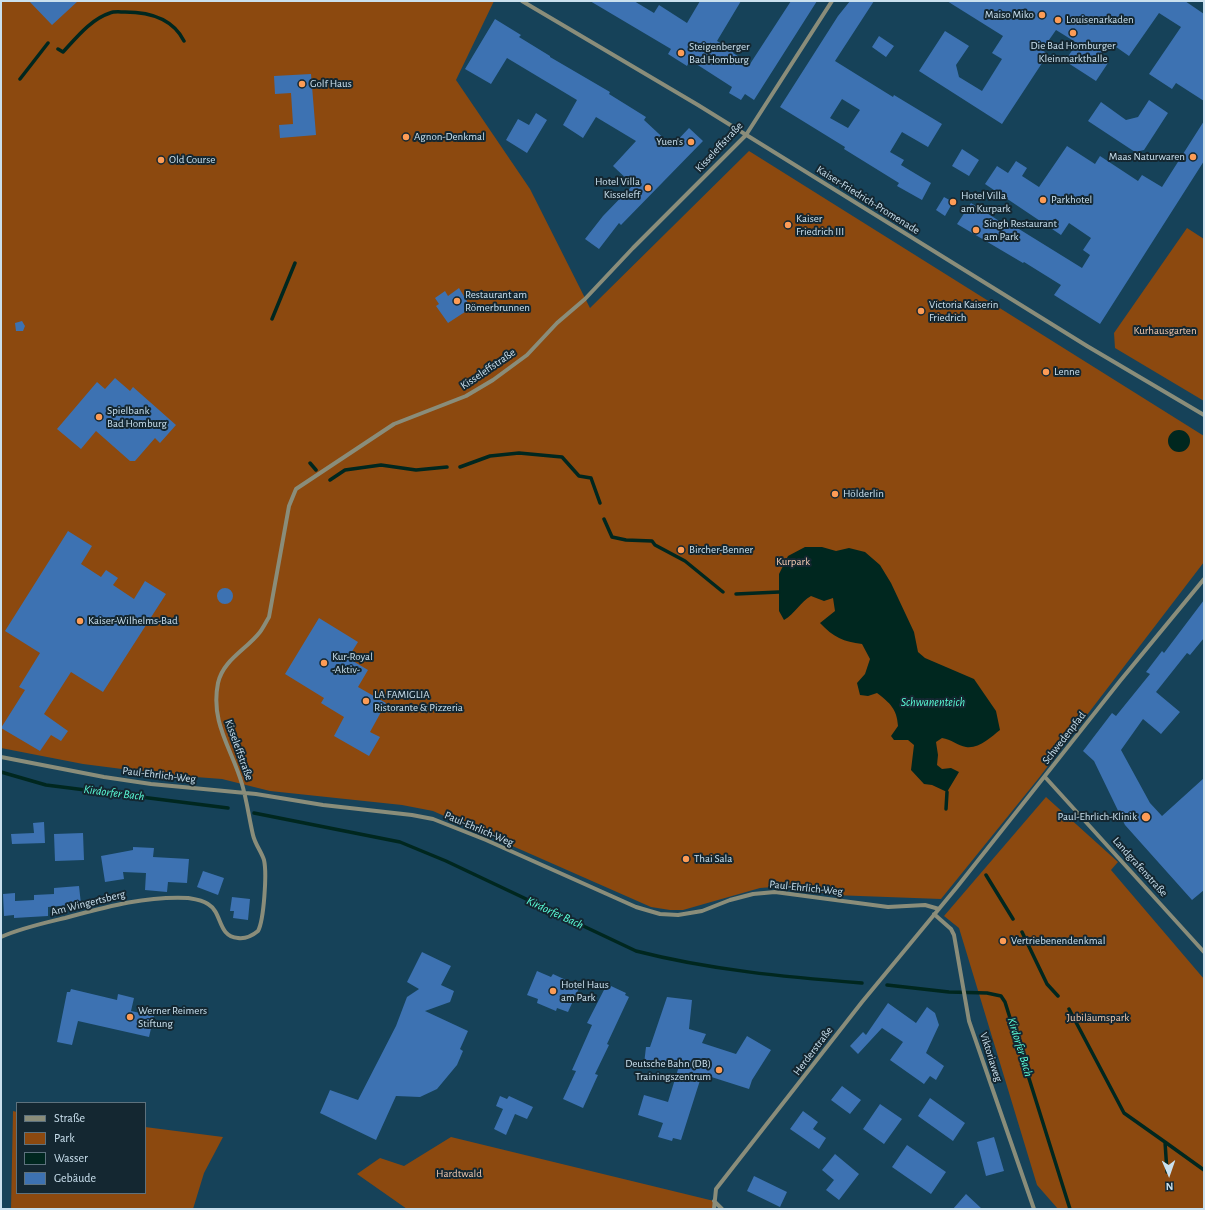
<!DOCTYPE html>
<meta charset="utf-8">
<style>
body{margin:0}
#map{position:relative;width:1205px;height:1210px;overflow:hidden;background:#164259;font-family:"Alegreya Sans",sans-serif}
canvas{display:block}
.frame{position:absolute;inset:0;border:2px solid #cae0ee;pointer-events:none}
.legend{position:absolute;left:16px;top:1102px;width:130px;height:92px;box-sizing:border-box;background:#142731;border:1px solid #5d717d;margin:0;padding:5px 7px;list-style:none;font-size:12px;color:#cae0ee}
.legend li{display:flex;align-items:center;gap:8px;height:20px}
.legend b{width:20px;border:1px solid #5d717d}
.north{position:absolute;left:1149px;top:1154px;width:40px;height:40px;-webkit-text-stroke:3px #142731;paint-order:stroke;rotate:178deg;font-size:11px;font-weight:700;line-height:16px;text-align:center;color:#cae0ee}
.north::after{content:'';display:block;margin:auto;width:14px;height:18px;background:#cae0ee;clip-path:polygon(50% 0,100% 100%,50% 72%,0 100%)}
</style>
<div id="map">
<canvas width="1205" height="1210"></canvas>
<div class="frame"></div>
<ul class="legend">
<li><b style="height:5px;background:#8a8d7a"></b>Straße</li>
<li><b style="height:11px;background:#8c490f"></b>Park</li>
<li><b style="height:11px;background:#00271f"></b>Wasser</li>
<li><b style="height:11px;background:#3d72b2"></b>Gebäude</li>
</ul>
<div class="north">N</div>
</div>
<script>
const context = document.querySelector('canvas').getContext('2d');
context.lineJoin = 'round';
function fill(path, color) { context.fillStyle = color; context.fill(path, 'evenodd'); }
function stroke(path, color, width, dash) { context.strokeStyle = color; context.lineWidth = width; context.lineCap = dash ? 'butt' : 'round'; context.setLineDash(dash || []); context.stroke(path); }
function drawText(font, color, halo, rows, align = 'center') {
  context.font = font + ' "Alegreya Sans",sans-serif'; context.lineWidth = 4; context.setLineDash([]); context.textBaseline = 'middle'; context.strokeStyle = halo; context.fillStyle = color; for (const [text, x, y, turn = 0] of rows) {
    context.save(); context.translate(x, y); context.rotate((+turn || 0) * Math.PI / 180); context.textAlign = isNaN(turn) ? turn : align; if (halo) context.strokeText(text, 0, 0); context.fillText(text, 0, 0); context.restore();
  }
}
fill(new Path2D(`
 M1,1h493l-38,79 74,109 60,119 159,-157 455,285v126l-166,217 -97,120 -108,-4 -47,-9 -26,2 -77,22h-13l-19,-3 -218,-96 -31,-6 -132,-14 -48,-12 -53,-4 -86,-11 -82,-16z
 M1187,228l17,11v162l-89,-53 -1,-15z
 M1046,797l72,65 -7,8 93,109v230h-146l-21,-24 -78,-257 -15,-12z
 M13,1111l4,1v81h128v-66l78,10 -19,36 -11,36h-182z
 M451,1137l263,64 -1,8h-306l-50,-35 23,-16 24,8z`), '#8c490f');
fill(new Path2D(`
 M1168 441a11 11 0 1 1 22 0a11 11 0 1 1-22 0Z
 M805,547h17l14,4 13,-3 16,4 15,13 11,18 23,49 4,20 7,6 49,21 22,32 4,19c-9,7 -21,19 -34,17 -8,-1 -15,-8 -24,-9l-6,4 2,13 -1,10 5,4 9,-1 8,4 -12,20 -15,-7 -8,-1 -13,-14 3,-25 -6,-5h-14l-3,-4 7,-10c-1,-17 -8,-23 -21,-33l-9,3 -8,-1 -3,-12 8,-9 5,-15 -8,-15c-18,-2 -29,-7 -42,-21l15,-12 -2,-13 -9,3 -13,-5c-11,6 -16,18 -27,24l-5,-9v-37l9,-18z`), '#00271f');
stroke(new Path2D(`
 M58,49l5,3c13,-14 28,-33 47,-39 4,-2 10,-1 15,-1 24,0 48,7 59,29
 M20,79l28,-36
 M272,319l23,-56
 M310,463l6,7
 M460,467l30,-11 29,-3 43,4 17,19 12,2 9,25
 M330,480l15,-10 36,-5 35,5 31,-3
 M604,519l8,18 14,3 26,1 3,4 30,16 38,31
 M736,594l43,-2
 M1,772l45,13 182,23
 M946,809l1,-17
 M254,813l146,29 46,19 190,90c74,19 150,26 226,32
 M986,875l27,44
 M1022,932l25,52 11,12
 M887,985l62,7 38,1 14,3 4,6 65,207
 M1069,1009l55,104 41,29 2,30
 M1165,1142l39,28`), '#00271f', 3.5);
fill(new Path2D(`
 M29,1h49l-26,24z
 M590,1h44l20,12 5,-8 28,18 13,-22h41l-24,40 17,10 -1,2 17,11 41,-63h26l-63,99 -9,-6 -4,6 -12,-7 3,-6 -42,-27 -3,6 -19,-12 3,-5z
 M850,1h24l-39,60 58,36 1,-2 48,29 -14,23 -26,-15 -12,20 14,8 -3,5 30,18 -9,17 -25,-14 2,-3 -55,-34 1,-2 -65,-40 58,-91zM842,99l18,11 -12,18 -18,-10z
 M947,1h238l19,13v87l-28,-18 -4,6 -23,-15 32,-47 -22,-14 -30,43 -20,-14 -10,15 9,6 -12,18 -31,-20 12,-18 -21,-13 -14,20 6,4 -46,70 -83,-53 26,-40 24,15 -13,19 3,12 23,14 20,-32 -10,-6 11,-17z
 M495,19l26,16 -2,2 31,19v1l60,35 -1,2 37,23 -2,3 28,26 17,-18 14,13 -82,84 -2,-2 -20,26 -14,-10 18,-23 30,-31 -20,-19 23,-25 -40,-24 -13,21 -20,-13 14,-25 -70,-42 -16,26 -26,-15z
 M879,36l15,10 -8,11 -14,-10z
 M311,74l5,61 -36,3 -1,-13 14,-1 -2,-31 -16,1 -1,-18z
 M1149,100l19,13 -24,37 -9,2 -47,-31 13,-19 25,18 12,-3z
 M536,113l11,7 -20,33 -21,-13 12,-21 11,6z
 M1204,121v40l-104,163 -46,-29 7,-10 -37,-23 -1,1 -66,-39 14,-21 33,21 2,-3 76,47 8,-13 -7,-5 8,-12 -22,-15 -8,12 -76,-51 12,-18 11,7 8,-12 11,7 -5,8 17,11 28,-41 28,18 5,-8 38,25 4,-6 20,12z
 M962,149l17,11 -10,16 -17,-10z
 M944,197l9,5 -8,14 -9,-6z
 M459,288l12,20 -23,15 -12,-17 3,-2 -4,-6 10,-7 3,5z
 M22,321l3,5 -2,5h-7l-1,-8z
 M115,378l15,13 3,-4 43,38 -16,18 -5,-5 -20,23h-5l-34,-30 -15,18 -24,-20 40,-47 8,7z
 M68,531l24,15 -11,18 20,13 5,-7 12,8 -5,7 21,14 11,-18 21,13 -63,98 -32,-20 -27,42 24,17 -7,10 -10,-6 -11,16 -39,-23 24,-38 -6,-3 21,-34 -35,-22z
 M217 596a8 8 0 1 1 16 0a8 8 0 1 1-16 0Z
 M1204,600v38l-14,17 -3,-2 -31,39 24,20 -19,22 -18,-15 -22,31 29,53 12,13 42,-38v112l-12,10 -67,-75 -31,-64 -11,-10 29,-38 4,3 34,-42 -4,-2 16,-21 2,2z
 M319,618l39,24 -10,16 20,12 -10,17 28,16 -16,29 10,5 -11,19 -35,-20 10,-19 -23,-14 3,-5 -39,-24z
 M44,822l1,21 -33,1 -1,-10 23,-1 -1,-10z
 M83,833l1,27 -29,1 -1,-27z
 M133,847l21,1 -1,9 36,2 -2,24 -19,-1 -1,10 -22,-2 1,-17 -23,-1 1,7 -19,3 -4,-26 32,-6z
 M203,871l21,7 -6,17 -21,-8z
 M79,886l2,18 -33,3v9l-34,2v-3l-10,1 -1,-22 12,-1v8l19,-1v-5l20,-1v-6z
 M232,897l18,2 -2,21 -15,-2 1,-7h-4z
 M422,952l29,14 -10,19 13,6 -4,11 -25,9 43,20 -8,18 3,2 -6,14 -20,24 -17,8 -24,-1 -20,44 -56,-27 10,-23 28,10 38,-74 11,-29 12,-8 -12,-7z
 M537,971l14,6 2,-3 13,6 -1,3 14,5 -11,24 -11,-4 -1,3 -19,-8 1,-4 -11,-4z
 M606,986l4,3 1,-3 15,7 -1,2 4,2 -22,47 2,1 -14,29 3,1 -15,33 -20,-9 13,-28 -4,-1 20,-45 -5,-2z
 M71,989l46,11 1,-6 16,4 -3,13 23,5 -5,21 -71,-16 -6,24 -15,-3 10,-50h3z
 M667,997l25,3 -3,29 17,5 -4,9 34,11 11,-18 24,14 -19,30 -3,9 -47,-15 -21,66 -8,-2 -1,3 -14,-4 5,-14 -25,-8 6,-20 24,7 11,-36 -18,-5 -1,4 -16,-1 2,-17h4z
 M888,1003l28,20 11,-16 8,6 4,12 -13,28 18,13 -8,14 -6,-4 -6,8 -34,-24 13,-18 -21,-14 -24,26 -8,-8 13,-14 3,3z
 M842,1086l19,14 -11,14 -19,-14z
 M500,1096l7,3 2,-3 24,11 -6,12 -12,-5 -9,21 -12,-6 9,-20 -7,-3z
 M930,1098l35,25 -12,18 -35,-25z
 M880,1104l22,15 -18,25 -21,-15z
 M803,1111l15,11 -5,7 13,9 -7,11 -29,-20z
 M994,1137l10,34 -18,5 -9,-34z
 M907,1145l39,27 -15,22 -39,-27z
 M835,1154l24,20 -20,26 -13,-10 8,-10 -12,-10z
 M754,1176l33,16 -7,15 -33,-16z
 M966,1194l16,15h-29z`), '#3d72b2');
stroke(new Path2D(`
 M522,1l176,104 389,241 117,69
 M1,757l103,20 47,7 105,10 67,11 89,10 21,4 53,21 150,67 24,7 18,1 24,-4 28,-11 23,-6 22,-2 113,15 37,-2 14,4
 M1045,777l159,175
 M934,914l17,15 3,6 15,86 65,188
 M1,937c20,-9 43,-14 64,-19 41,-11 79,-22 123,-20 6,1 14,2 20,6 15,9 9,32 30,34 8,1 14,-2 20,-7 6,-11 9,-58 6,-71 -3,-9 -9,-16 -11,-25 -4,-17 -6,-34 -11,-51 -10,-35 -32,-61 -24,-101 5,-23 28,-33 42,-51 3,-4 6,-10 9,-15l20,-111 7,-17 98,-65 72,-28 27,-16 34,-25 30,-32 28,-24 48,-51 113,-113 86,-134
 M714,1201l8,8
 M714,1209l2,-20 146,-187 95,-115 163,-206 84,-102`), '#8a8d7a', 4);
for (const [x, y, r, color] of [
 [1042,15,4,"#fd9c56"],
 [1058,20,4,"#fd9c56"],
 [1073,33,4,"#fd9c56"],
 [681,53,4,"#fd9c56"],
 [302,84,4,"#fd9c56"],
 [406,137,4,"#fd9c56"],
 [691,142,4,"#fd9c56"],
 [1193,157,4,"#fd9c56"],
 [161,160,4,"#fd9c56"],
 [648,188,4,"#fd9c56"],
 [1043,200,4,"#fd9c56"],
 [953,202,4,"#fd9c56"],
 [788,225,4,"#fd9c56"],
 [976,230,4,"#fd9c56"],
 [457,301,4,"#fd9c56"],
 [921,311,4,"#fd9c56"],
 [1046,372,4,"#fd9c56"],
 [99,417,4,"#fd9c56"],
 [835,494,4,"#fd9c56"],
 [681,550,4,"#fd9c56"],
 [80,621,4,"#fd9c56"],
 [324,663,4,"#fd9c56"],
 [366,701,4,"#fd9c56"],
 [1146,817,5,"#fd9c56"],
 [686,859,4,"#fd9c56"],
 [1003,941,4,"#fd9c56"],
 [553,991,4,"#fd9c56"],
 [130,1017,4,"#fd9c56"],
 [719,1070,4,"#fd9c56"]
]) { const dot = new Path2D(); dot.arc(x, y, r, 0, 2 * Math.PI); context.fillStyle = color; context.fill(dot); stroke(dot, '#142731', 1.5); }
drawText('11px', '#cae0ee', '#142731', [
 ["Maiso Miko",1034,15,"right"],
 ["Louisenarkaden",1066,20],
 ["Die Bad Homburger",1073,46,"center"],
 ["Kleinmarkthalle",1073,59,"center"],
 ["Steigenberger",689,47],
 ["Bad Homburg",689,60],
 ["Golf Haus",310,84],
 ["Agnon-Denkmal",414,137],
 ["Yuen's",683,142,"right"],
 ["Maas Naturwaren",1185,157,"right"],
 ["Old Course",169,160],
 ["Hotel Villa",640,182,"right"],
 ["Kisseleff",640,195,"right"],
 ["Hotel Villa",961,196],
 ["am Kurpark",961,209],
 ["Parkhotel",1051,200],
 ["Kaiser",796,219],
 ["Friedrich III",796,232],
 ["Singh Restaurant",984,224],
 ["am Park",984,237],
 ["Restaurant am",465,295],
 ["Römerbrunnen",465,308],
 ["Victoria Kaiserin",929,305],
 ["Friedrich",929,318],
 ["Lenne",1054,372],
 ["Spielbank",107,411],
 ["Bad Homburg",107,424],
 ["Hölderlin",843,494],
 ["Bircher-Benner",689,550],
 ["Kaiser-Wilhelms-Bad",88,621],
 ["Kur-Royal",332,657],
 ["-Aktiv-",332,670],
 ["LA FAMIGLIA",374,695],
 ["Ristorante & Pizzeria",374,708],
 ["Paul-Ehrlich-Klinik",1137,817,"right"],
 ["Thai Sala",694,859],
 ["Vertriebenendenkmal",1011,941],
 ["Hotel Haus",561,985],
 ["am Park",561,998],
 ["Werner Reimers",138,1011],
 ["Stiftung",138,1024],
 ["Deutsche Bahn (DB)",711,1064,"right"],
 ["Trainingszentrum",711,1077,"right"]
], 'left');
drawText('11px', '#cae0ee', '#142731', [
 ["Kisseleffstraße",719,147,-47],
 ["Kaiser-Friedrich-Promenade",868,200,32],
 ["Kisseleffstraße",488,369,-34],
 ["Schwedenpfad",1064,738,-52],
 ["Kisseleffstraße",239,750,70],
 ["Paul-Ehrlich-Weg",159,775,7],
 ["Paul-Ehrlich-Weg",479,829,23],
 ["Landgrafenstraße",1140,867,48],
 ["Paul-Ehrlich-Weg",806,888,6],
 ["Am Wingertsberg",88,903,-14],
 ["Herderstraße",813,1051,-53],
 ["Viktoriaweg",991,1057,72]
]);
drawText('11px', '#f3cab0', '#142731', [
 ["Kurhausgarten",1165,331],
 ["Kurpark",793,562],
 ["Jubiläumspark",1098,1018],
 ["Hardtwald",459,1174]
]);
drawText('italic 12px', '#5bffd9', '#142731', [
 ["Schwanenteich",933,702],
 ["Kirdorfer Bach",114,793,7],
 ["Kirdorfer Bach",555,913,25],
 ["Kirdorfer Bach",1020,1047,73]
]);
</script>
